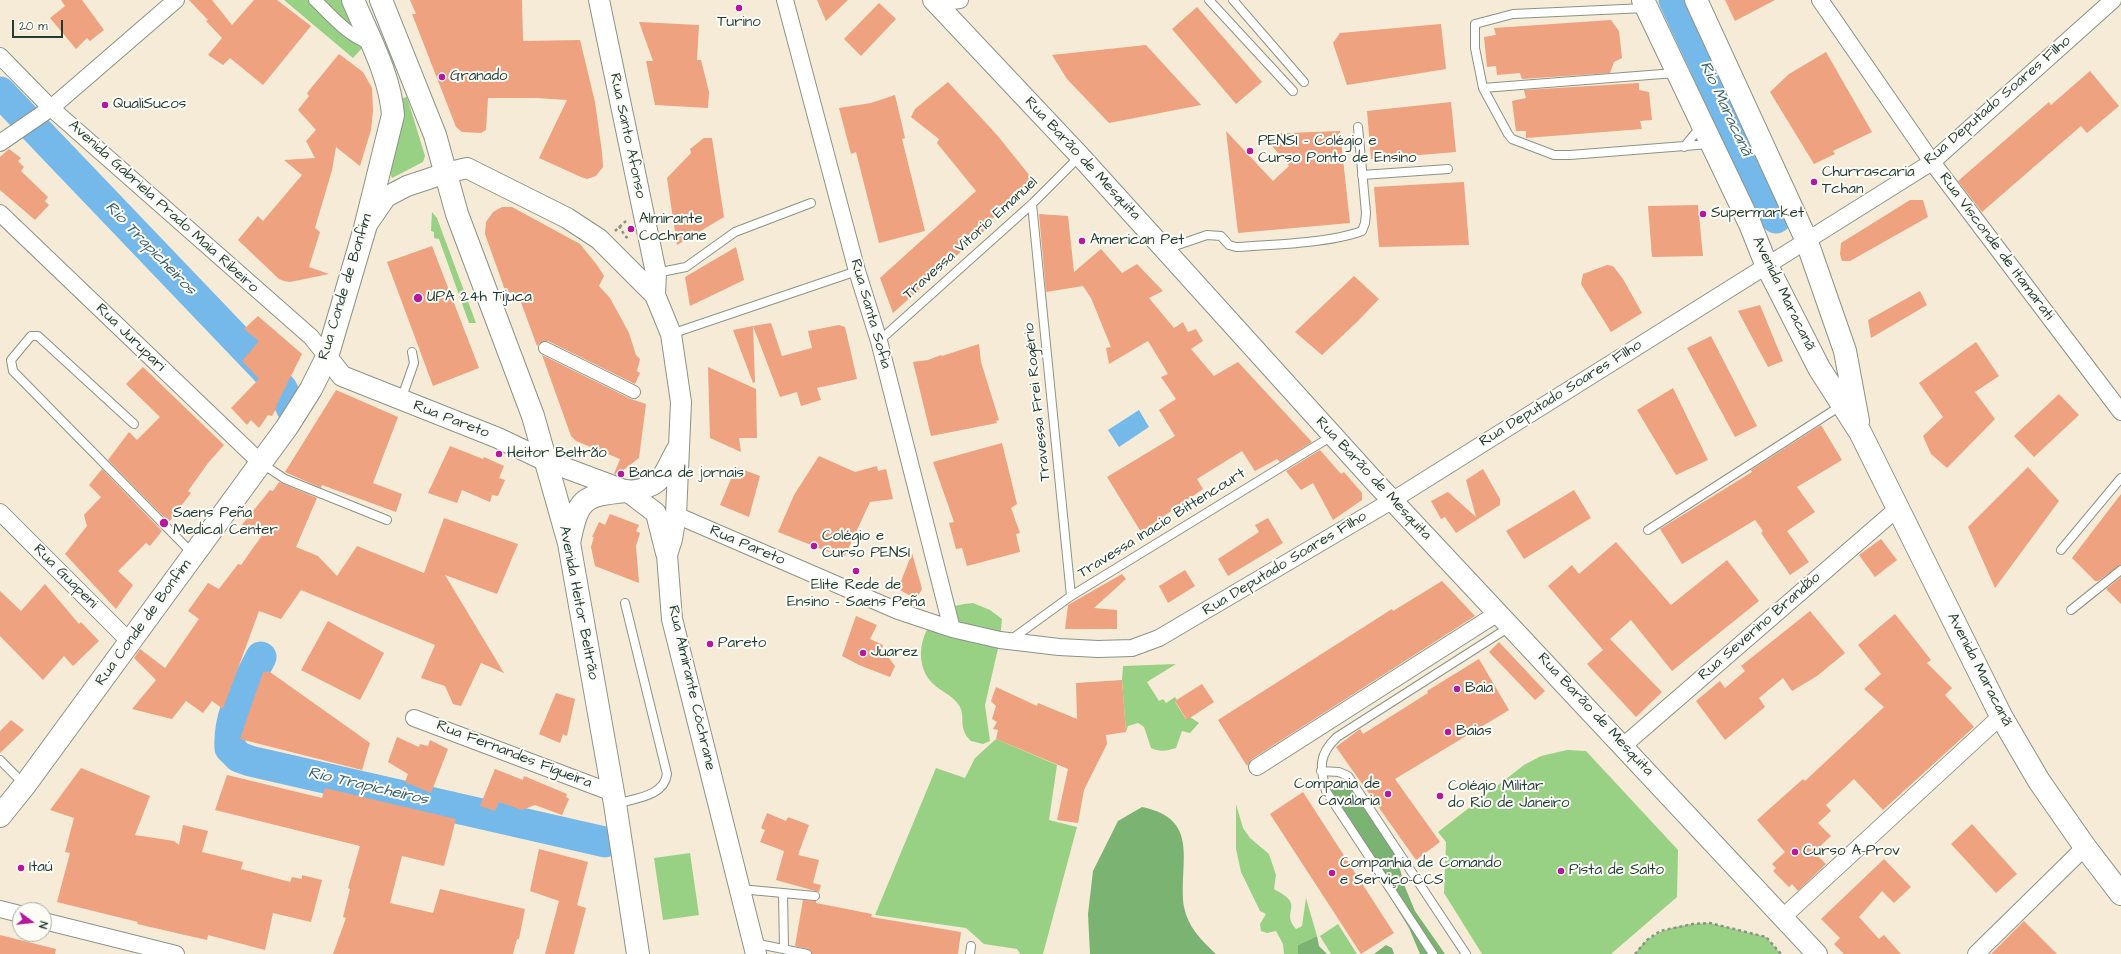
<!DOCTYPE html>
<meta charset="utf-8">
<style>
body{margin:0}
#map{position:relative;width:2121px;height:954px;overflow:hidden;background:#f6ebd7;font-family:"Architects Daughter",sans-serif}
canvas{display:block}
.north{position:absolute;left:12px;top:902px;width:40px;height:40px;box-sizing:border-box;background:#fdfcf7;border:1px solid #a4b0a9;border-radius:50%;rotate:105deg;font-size:11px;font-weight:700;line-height:16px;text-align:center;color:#1f3d34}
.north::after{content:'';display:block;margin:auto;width:14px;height:18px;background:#b5179e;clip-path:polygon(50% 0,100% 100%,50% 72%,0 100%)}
.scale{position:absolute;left:12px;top:20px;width:51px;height:18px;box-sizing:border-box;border:2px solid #1f3d34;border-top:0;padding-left:5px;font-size:12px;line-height:14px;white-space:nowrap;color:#1f3d34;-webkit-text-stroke:3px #fdfcf7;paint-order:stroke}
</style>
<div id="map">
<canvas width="2121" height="954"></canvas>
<div class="north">N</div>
<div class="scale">20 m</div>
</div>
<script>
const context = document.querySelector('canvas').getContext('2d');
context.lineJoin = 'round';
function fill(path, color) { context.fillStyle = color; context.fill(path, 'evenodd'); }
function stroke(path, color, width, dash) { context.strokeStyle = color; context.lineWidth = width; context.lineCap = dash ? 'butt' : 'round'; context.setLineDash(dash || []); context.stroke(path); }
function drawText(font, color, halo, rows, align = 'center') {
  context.font = font + ' "Architects Daughter",sans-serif'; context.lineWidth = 4; context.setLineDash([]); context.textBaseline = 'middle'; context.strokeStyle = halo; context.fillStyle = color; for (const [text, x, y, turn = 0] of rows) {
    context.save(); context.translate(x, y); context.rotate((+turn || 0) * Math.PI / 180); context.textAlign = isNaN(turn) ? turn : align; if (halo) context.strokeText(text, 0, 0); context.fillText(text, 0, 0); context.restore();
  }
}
fill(new Path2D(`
 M284,0h60l19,47 -10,11z
 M407,97l18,59 -2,6 -31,16 -2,-5 13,-53 -3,-21z
 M432,212l5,6 39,105h-7l-30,-84 -5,-1v-6l-3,-1z
 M973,603l17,7 12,9 -2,21 -15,65 5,36 -7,3 -12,-3c-3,-3 -6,-6 -7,-10 -3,-7 0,-16 -4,-24 -7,-13 -23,-16 -32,-29 -14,-21 -6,-53 16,-67 9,-6 19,-7 29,-8z
 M1176,664l-29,18 12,19 4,-2 3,4 9,-6 2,3 -2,2 11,17 4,-2 9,6 -9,10 -8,-2 -6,17c-9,3 -17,4 -25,0l-7,-21 -6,-4 -10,3 -2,6 -4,-52 1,-14z
 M996,739l61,26 -8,55 28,7 -34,127h-23l-3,-5 -33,-5 -18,-16 -91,-13 61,-147 29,10 10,-20z
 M1567,750l19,1 92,99 -1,47 -66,57h-129l-38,-61 2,-51 -8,-10 86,-67 17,-9z
 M1236,804l7,24 7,10 19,16 7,21 -2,14c5,3 13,7 16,12 5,9 -6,14 6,28l6,-3 4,-28 11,38 -19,9v9h-14l-1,-10 -7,-13 -9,2 -6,-2 -1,-7 6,-10 -6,-3 -19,-39 -5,-23z
 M690,853l9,62 -36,5 -9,-62z
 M1710,923l56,14 15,17h-146c17,-26 46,-30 75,-31z
 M1338,924l19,30h-26l-11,-18z`), '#98d184');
fill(new Path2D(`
 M1342,781l7,4 7,10 39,57 10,35 10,24 30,43h-25l-11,-26 -72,-119 -12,-14z
 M1142,807c60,12 36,57 42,100 4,20 17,33 32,47h-126l-2,-40 5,-43 25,-50z
 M1317,936l2,10 8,8h-29v-9z
 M1386,945l6,3 2,6h-20z`), '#7ab372');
fill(new Path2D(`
 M1139,410l10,17 -30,20 -11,-17z`), '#75b9eb');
stroke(new Path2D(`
 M1674,0l102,218
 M0,92l264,276 18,21 11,22
 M261,657c-15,30 -33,56 -31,91l9,9 11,4 355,81`), '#75b9eb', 31);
fill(new Path2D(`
 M61,0h21l22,30 -14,11 -3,-3 -11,11 -26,-31 15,-12z
 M189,0h23l20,25 22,-25h23l34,26 -48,59 -33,-27 -7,7 -15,-10 14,-17 -16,-17 2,-1z
 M410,0h112l1,41 57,-1 15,62 7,50 1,15 -7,9 -9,3 -6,-2 -42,-19 28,-58 -31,-2h-48l-2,32 -5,3 -19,-1 -6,-5 -44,-113h4z
 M817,0h31l-22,21z
 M1725,0h50l-40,21z
 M879,3l17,16 -35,37 -17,-17z
 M1197,7l65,75 -26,22 -64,-75z
 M1611,20l8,11 3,27 -8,4 -4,11 -88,6 -2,-6 -23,2 -1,-9 -9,1 -3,-30 12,-2 -2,-7z
 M639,22l60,3 -2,35h4l8,32 -1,16 -53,-3 -9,-44h7z
 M1441,24l5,45 -99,16 -14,-42 7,-10z
 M1146,45l55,60 -92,18 -42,-44 -15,-24z
 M1826,52l46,80 -39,19 2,3 -21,10 -44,-72 19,-18z
 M339,54l24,18 9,16 1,23 -2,19 -11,36 -24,-19 -4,23 -17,58 5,4 -11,35 20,7 -39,8 -6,-1 -5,-2 -41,-39 20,-24 5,5 39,-46 -18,-15 31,-2 -9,-17 10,-11 -18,-20 11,-14 -2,-3z
 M2090,71l29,35 -32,27 -6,-7 -99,86 -24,-31 91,-79 2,3z
 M948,82l49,53 37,46 -43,39 3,2 -101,91 -13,-35 96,-87 -39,-48 2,-4 -28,-22 4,-8z
 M1639,83v7l10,2 3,28 -12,1 2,8 -116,9v-7h-10l-4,-30 14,-3 -2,-8z
 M895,95l10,43 -3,1 23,92 -46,12 -23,-91 -5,2 -12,-46 32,-5z
 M1451,102l5,50 -85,7 -4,-48z
 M1226,131l47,50 16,-15 -27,-32 78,-3 10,92 -112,10z
 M704,138h8l12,79 -47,28 -10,-67 24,-25 -1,-4z
 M9,149l12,9 -3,3 6,6 -3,4 27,26 -3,4 4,4 -14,15 -35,-30v-33z
 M1464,182l5,63 -90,2 -5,-60z
 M1910,200h13l5,17 -78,44h-8l-2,-7 1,-11z
 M1698,205l5,51 -51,1 -4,-51z
 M502,207h10l68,37 17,21 7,11 -5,10 11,12 19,35 7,22 4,4 -3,12 3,2 -5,11 -87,-43 -7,1 -4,4 -18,-49 -14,-7 -20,-56 1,-12 7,-10z
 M1039,214l29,2 6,56 27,-23 21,24 15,-9 26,27 -14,7 25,30 9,-6 5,10 8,-3 7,12 -12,8 23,27 24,-14 74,80 -32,20 -3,-3 -22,12 -13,-20 -45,28 6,10 -62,43 -34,-55 68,-41 -16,-26 17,-11 -15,-22 7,-3 -20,-33 -39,23 -3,-16 5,-1 -20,-49 -8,-12 -37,6z
 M432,246l47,122 -46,18 -46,-124z
 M736,247l8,33 -54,26 -5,-29z
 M1607,265l6,1 10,13 19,34 -31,19 -30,-48 2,-10z
 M1354,276l25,23 -21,22 -36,34 -27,-23z
 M1920,291l7,14 -56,33 -3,-18z
 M1760,305l23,56 -15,6 -30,-56z
 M258,316l44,38 -26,52 1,1 -5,9 -4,-1 -9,13 -8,-8 -4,5 -16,-17 28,-29 -17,-18 17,-20 -15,-12z
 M771,323l11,33 30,-8 -4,-17 31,-6 6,2 12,52 -40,9 4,12 -20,6 -4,-14 -17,5 -27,-71z
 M753,326l2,56 -2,1 -20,-53z
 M1711,336l46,90 -22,11 -48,-89z
 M1976,342l23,34 -24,16 20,27 -48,49 -16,-14 -8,-18 20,-19 -24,-34z
 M979,344l2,18 18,58 -3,1 1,2 -66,13 -18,-74 15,-2 13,-5 1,1z
 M542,355l89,44 15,5 -7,54 -22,17 -3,-1 6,-15 -44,-18 -5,-5z
 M143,367l81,78 -16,18 -20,28 3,2 -22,29 -61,-62 21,-28 8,8 23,-23 -34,-33z
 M708,367l48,22 1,49h-18l2,14 -31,-14z
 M1673,388l35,72 -32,15 -39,-65z
 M336,390l62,27 -25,66 29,11 -6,18 -74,-27 -1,3 -36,-16z
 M2059,394l20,21 -45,42 -20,-21z
 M1821,425l21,35 -45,27 18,25 -28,19 22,31 -19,13 -29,-42 2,-2 -8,-11 -73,44 -22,-35 92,-57 -1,-2z
 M1002,443l15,61 -6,4 9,25 -4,1 4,18 -53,14 -5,-18 -6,1 -7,-26 5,-1 -21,-60z
 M450,446l33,13 1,-2 20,9 -5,12 6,2 -7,16 -6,-1 -2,7 -28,-12 -5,13 -29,-10z
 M1320,450l21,24 3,-2 18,21v7l-29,20 -20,-37 -12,7 -15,-19z
 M819,456l36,16 22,-6 1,5 8,-2 7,30 -23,3 -26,56 -66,-26 16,-37z
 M736,467l24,9 -11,41 -29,-12z
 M2028,467l31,34 -64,87 -27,-61z
 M102,469l60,62 -12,15 -4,-3 -28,28 15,14 -17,24 -51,-55 22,-28 -3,-11 17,-18 -12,-12z
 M1483,469l17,30v6l-44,28 -11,-16 -4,2 -10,-18 17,-9 28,25 -10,-37z
 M279,482l38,16 -21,49 22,9 19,20 20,-30 67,27 20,-55 74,26 -21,50 -52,-19 59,98 -23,-10 -20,43 -8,-2 -8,-18 -24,-8 14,-33 -134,-55 -20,29 -22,-8 -36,98 -11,-8 -9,12 -17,-12 -14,18 -40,-10 24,-29 -22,-22 6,-9 25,19 34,-49 -11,-8 20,-28 11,6 19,-25 3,1 22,-31 -22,-8 29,-36 3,1z
 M1574,490l17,28 -67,41 -18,-28z
 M2121,494v71l-23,16h-3l-23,-23z
 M610,514l29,11 -3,6 4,2 -4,13 3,37 -44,-17 -4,-19 3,-10h-2l7,-15 6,3z
 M1268,518l15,25 -55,33 -10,-17 41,-27 -4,-7z
 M1881,539l16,21 -22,17 -16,-22z
 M1616,542l55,63 56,-45 32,41 -87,70 -41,-51 -21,19 52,53 -26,25 -49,-53 16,-14 -55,-64 24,-21 7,9z
 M912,553l10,36 -4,7 -9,-1 -11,-6z
 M1185,570l10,16 -27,17 -9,-17z
 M1122,574l4,5 -32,29 23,2v19h-52l3,-24z
 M2121,577v27l-15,-15z
 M1442,581l33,35 -223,143 -5,7 -29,-46 174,-111 1,2z
 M45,584l34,40 2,-2 18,19 -26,25 -9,-10 -21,24 -43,-44v-45l21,20z
 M1810,611l35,42 -28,23 -25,15 -9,-13 -24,20 6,9 -40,33 -29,-39 24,-20 5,7 20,-17 -4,-5z
 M1895,614l36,46 -4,3 25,25 -7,7 29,32 -91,83 -29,-31 -28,26 5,6 -13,12 13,13 -17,16 12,12 -28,27 -6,-7 -3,3 -16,-16 3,-3 -4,-4 13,-12 -28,-32 46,-41 2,2 79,-74 -20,-18 17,-15 -23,-29z
 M856,616l21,9 -7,14 13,6 -1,4 13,17 -5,11 -31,-12 -17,-9z
 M328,621l56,32 -24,47 -59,-30z
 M1499,642l46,49 -10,9 -46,-48z
 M1479,659l30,51 -114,69 45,63 -24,18 -80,-113 24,-18 3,5 65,-41 -1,-2z
 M263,672h7l100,71 -8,27 -122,-31z
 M1122,680l4,52 -20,3 1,9 -23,46 -6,33 -21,-3 11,-51 -72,-30 2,-9 -5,-1 4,-7 -5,-3 4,-13 -5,-5 5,-14 41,19 1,-3 39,16 -1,-36z
 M1202,684l12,18 -27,18 -12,-19z
 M556,693l19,6 -8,37 -4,-2 -3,9 -21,-9z
 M11,720l13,10 -24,23v-22z
 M397,737l22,10 1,-3 8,2 2,-6 18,9 -17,44 -26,-11 3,-8 -20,-12z
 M81,768l69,28 -15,39 39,6 5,4 4,-20 25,6 -6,21 41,10 -2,7 49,13 2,-5 10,2v-4l20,5 -11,42 -38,-9 -8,37 -57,-15 -1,5 -70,-16 1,-2 -81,-20 13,-49 -5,-1 9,-34 -24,-8z
 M495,769l28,11 1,-4 43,18 -1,3 3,2 -7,16 -27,-10 -13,5 -23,-8 -4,9 -15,-5z
 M227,775l95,23 3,-10 131,31 -12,47 -42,-10 -12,47 43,10 7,-24 85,20 -6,30h-2l-4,15h-180l13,-36 -3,-1 7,-28 -2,-1 12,-42 -145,-36z
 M1303,792l91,141 -33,21 -91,-140z
 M767,813l19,8 2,-4 21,8 -11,30 21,5 -6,23 8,2 -2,7 -43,-12 8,-29 -24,-9 5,-12 -4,-2z
 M1972,824l45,50 -21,19 -45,-49z
 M539,849l49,13 -11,43 9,3 -12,46h-29l14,-53 -29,-10z
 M1884,859l27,28 -17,16 -12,-12 -23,26 20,22 5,-4 17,19h-57l-10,-10 6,-6 -19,-19z
 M803,900l13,1v2l56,11 -1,3 90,15 -3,22h-146l-4,-5 -13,-3z
 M2024,921l33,33h-66z
 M0,935l56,14 -1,5h-55z`), '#eea27f');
const service = new Path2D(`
 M1209,0l84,91
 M1233,0l71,82
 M1646,8l-133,6 -38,10v24l8,40 25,46 4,5 42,16h16l140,-11
 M1483,88l192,-15
 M1684,147l18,-22
 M1362,175l86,-6
 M1032,204l39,392
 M1166,249l41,-14 14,1 8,9 7,2c36,-2 94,-4 126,-16l3,-8 1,-10 -8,-86
 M656,273l30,-6 49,-35 76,-29
 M671,334l186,-63
 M879,341l153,-137 48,-48
 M401,400l13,-37 -2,-11
 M134,424l-96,-88h-7l-20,24 2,11 179,182
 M261,463l24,16 102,41
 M1648,530l194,-125
 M2061,550l60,-72
 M2071,610l50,-40
 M1009,641l62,-45 261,-160
 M0,760l25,25
 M1321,771l18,1 9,4 118,178
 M616,804c18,-6 48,-7 51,-30l-42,-171
 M740,889l75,7
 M783,893l1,56
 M754,943l53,11
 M970,954l1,-8
 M1433,954l-107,-163c-6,-24 -8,-36 11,-54l174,-111`);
const pedestrian = new Path2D(`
 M315,0c19,18 31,34 56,44
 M545,348l89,44`);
const minor = new Path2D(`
 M785,0l72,271 22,70 73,288
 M1820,0l112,162 189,250
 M936,3l24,-3
 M0,56l51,52 260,229 16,20
 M0,143l51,-35 125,-108
 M0,213l261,250
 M0,512l130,130
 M676,515l222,96 54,18 48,11 59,7 39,2 34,-1 27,-10 234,-138 539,-338 181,-162
 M414,718l199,75
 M1623,746l275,-238
 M1257,767l241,-154
 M0,909l20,5
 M1783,917l218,-201
 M44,921l132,33
 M1976,954l109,-107`);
const tertiary = new Path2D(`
 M599,0l57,273 -1,22
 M933,0l147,156 294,325 443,473
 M368,223l18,-26 21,-11 39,-13 21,-5 100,50 32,21 56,56 16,39 10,68 -5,113 -4,24 -5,16 5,64 84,335
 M327,357l15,19 156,62 46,22 83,31 29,22 10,40
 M627,491c37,-3 34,-14 50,-42`);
const secondary = new Path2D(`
 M381,0l54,135 22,79 76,202 36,127 46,261 23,150
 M1643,0l107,224 16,40 53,104 41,64 141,284 38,65 46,66 36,47
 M1696,0l110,239 39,112 13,70
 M569,543c9,-44 13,-48 58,-52
 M0,816l25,-31 262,-358 24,-38 16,-32 38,-129 28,-113c-3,-40 -25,-79 -40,-115`);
stroke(service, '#8a9486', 10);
stroke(pedestrian, '#8a9486', 14);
stroke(minor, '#8a9486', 18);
stroke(tertiary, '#8a9486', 22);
stroke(secondary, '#8a9486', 24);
stroke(new Path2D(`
 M619,226l6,10 5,4
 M615,231l11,-10
 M1635,954l12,-14 13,-9 33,-7 17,-1 56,14 15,17`), '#8a9486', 2.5, [3, 3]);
stroke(service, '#fff', 8);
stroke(pedestrian, '#fff', 12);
stroke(minor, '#fff', 16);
stroke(tertiary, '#fff', 20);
stroke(secondary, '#fff', 22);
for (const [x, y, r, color] of [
 [739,8,4,"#b5179e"],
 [442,77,4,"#b5179e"],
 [105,105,4,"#b5179e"],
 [1250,151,4,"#b5179e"],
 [1814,182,4,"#b5179e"],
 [1703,214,4,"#b5179e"],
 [631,229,4,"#b5179e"],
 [1082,241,4,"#b5179e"],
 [418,298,5,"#b5179e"],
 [499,454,4,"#b5179e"],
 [621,474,4,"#b5179e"],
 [164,523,5,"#b5179e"],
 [814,546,4,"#b5179e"],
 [856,571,4,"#b5179e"],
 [710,644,4,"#b5179e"],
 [863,653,4,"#b5179e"],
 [1457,689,4,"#b5179e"],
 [1448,732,4,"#b5179e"],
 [1388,794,4,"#b5179e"],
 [1440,796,4,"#b5179e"],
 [1795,852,4,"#b5179e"],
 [21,868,4,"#b5179e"],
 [1561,871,4,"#b5179e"],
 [1332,873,4,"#b5179e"]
]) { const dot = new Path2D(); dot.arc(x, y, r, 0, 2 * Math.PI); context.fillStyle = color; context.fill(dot); stroke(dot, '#fdfcf7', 1.5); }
drawText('15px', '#1f3d34', '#fdfcf7', [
 ["Turino",739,23,"center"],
 ["Granado",450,77],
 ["QualiSucos",113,105],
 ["PENSI - Colégio e",1258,142],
 ["Curso Ponto de Ensino",1258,159],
 ["Churrascaria",1822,173],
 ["Tchan",1822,190],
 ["Supermarket",1711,214],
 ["Almirante",639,220],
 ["Cochrane",639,237],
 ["American Pet",1090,241],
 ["UPA 24h Tijuca",427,298],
 ["Heitor Beltrão",507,454],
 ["Banca de jornais",629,474],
 ["Saens Peña",173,514],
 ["Medical Center",173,531],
 ["Colégio e",822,537],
 ["Curso PENSI",822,554],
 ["Elite Rede de",856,586,"center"],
 ["Ensino - Saens Peña",856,603,"center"],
 ["Pareto",718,644],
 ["Juarez",871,653],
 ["Baia",1465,689],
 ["Baias",1456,732],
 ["Compania de",1380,785,"right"],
 ["Cavalaria",1380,802,"right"],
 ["Colégio Militar",1448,787],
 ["do Rio de Janeiro",1448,804],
 ["Curso A-Prov",1803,852],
 ["Companhia de Comando",1340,864],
 ["e Serviço-CCS",1340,881],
 ["Itaú",29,868],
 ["Pista de Salto",1569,871]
], 'left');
drawText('15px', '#1f3d34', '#fdfcf7', [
 ["Rua Deputado Soares Filho",1998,101,-41],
 ["Rua Santo Afonso",627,136,78],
 ["Rua Barão de Mesquita",1082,159,47],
 ["Avenida Gabriela Prado Maia Ribeiro",163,207,42],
 ["Travessa Vitorio Emanuel",971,239,-42],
 ["Rua Visconde de Itamarati",1996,247,53],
 ["Rua Conde de Bonfim",346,287,-73],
 ["Avenida Maracanã",1783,294,64],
 ["Rua Santa Sofia",870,314,74],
 ["Rua Jurupari",130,338,44],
 ["Rua Deputado Soares Filho",1561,394,-32],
 ["Travessa Frei Rogério",1038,402,-96],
 ["Rua Pareto",451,420,21],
 ["Rua Barão de Mesquita",1373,479,47],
 ["Travessa Inacio Bittencourt",1162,524,-32],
 ["Rua Pareto",747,546,23],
 ["Rua Deputado Soares Filho",1285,564,-31],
 ["Rua Guapeni",65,577,45],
 ["Avenida Heitor Beltrão",578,603,79],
 ["Rua Conde de Bonfim",144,623,-54],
 ["Rua Severino Brandão",1760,627,-41],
 ["Avenida Maracanã",1979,670,63],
 ["Rua Almirante Cóchrane",691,688,77],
 ["Rua Barão de Mesquita",1595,715,47],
 ["Rua Fernandes Figueira",514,755,21]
]);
drawText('italic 16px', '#39626b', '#fdfcf7', [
 ["Rio Maracanã",1725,109,65],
 ["Rio Trapicheiros",150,249,46],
 ["Rio Trapicheiros",368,787,13]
]);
</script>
